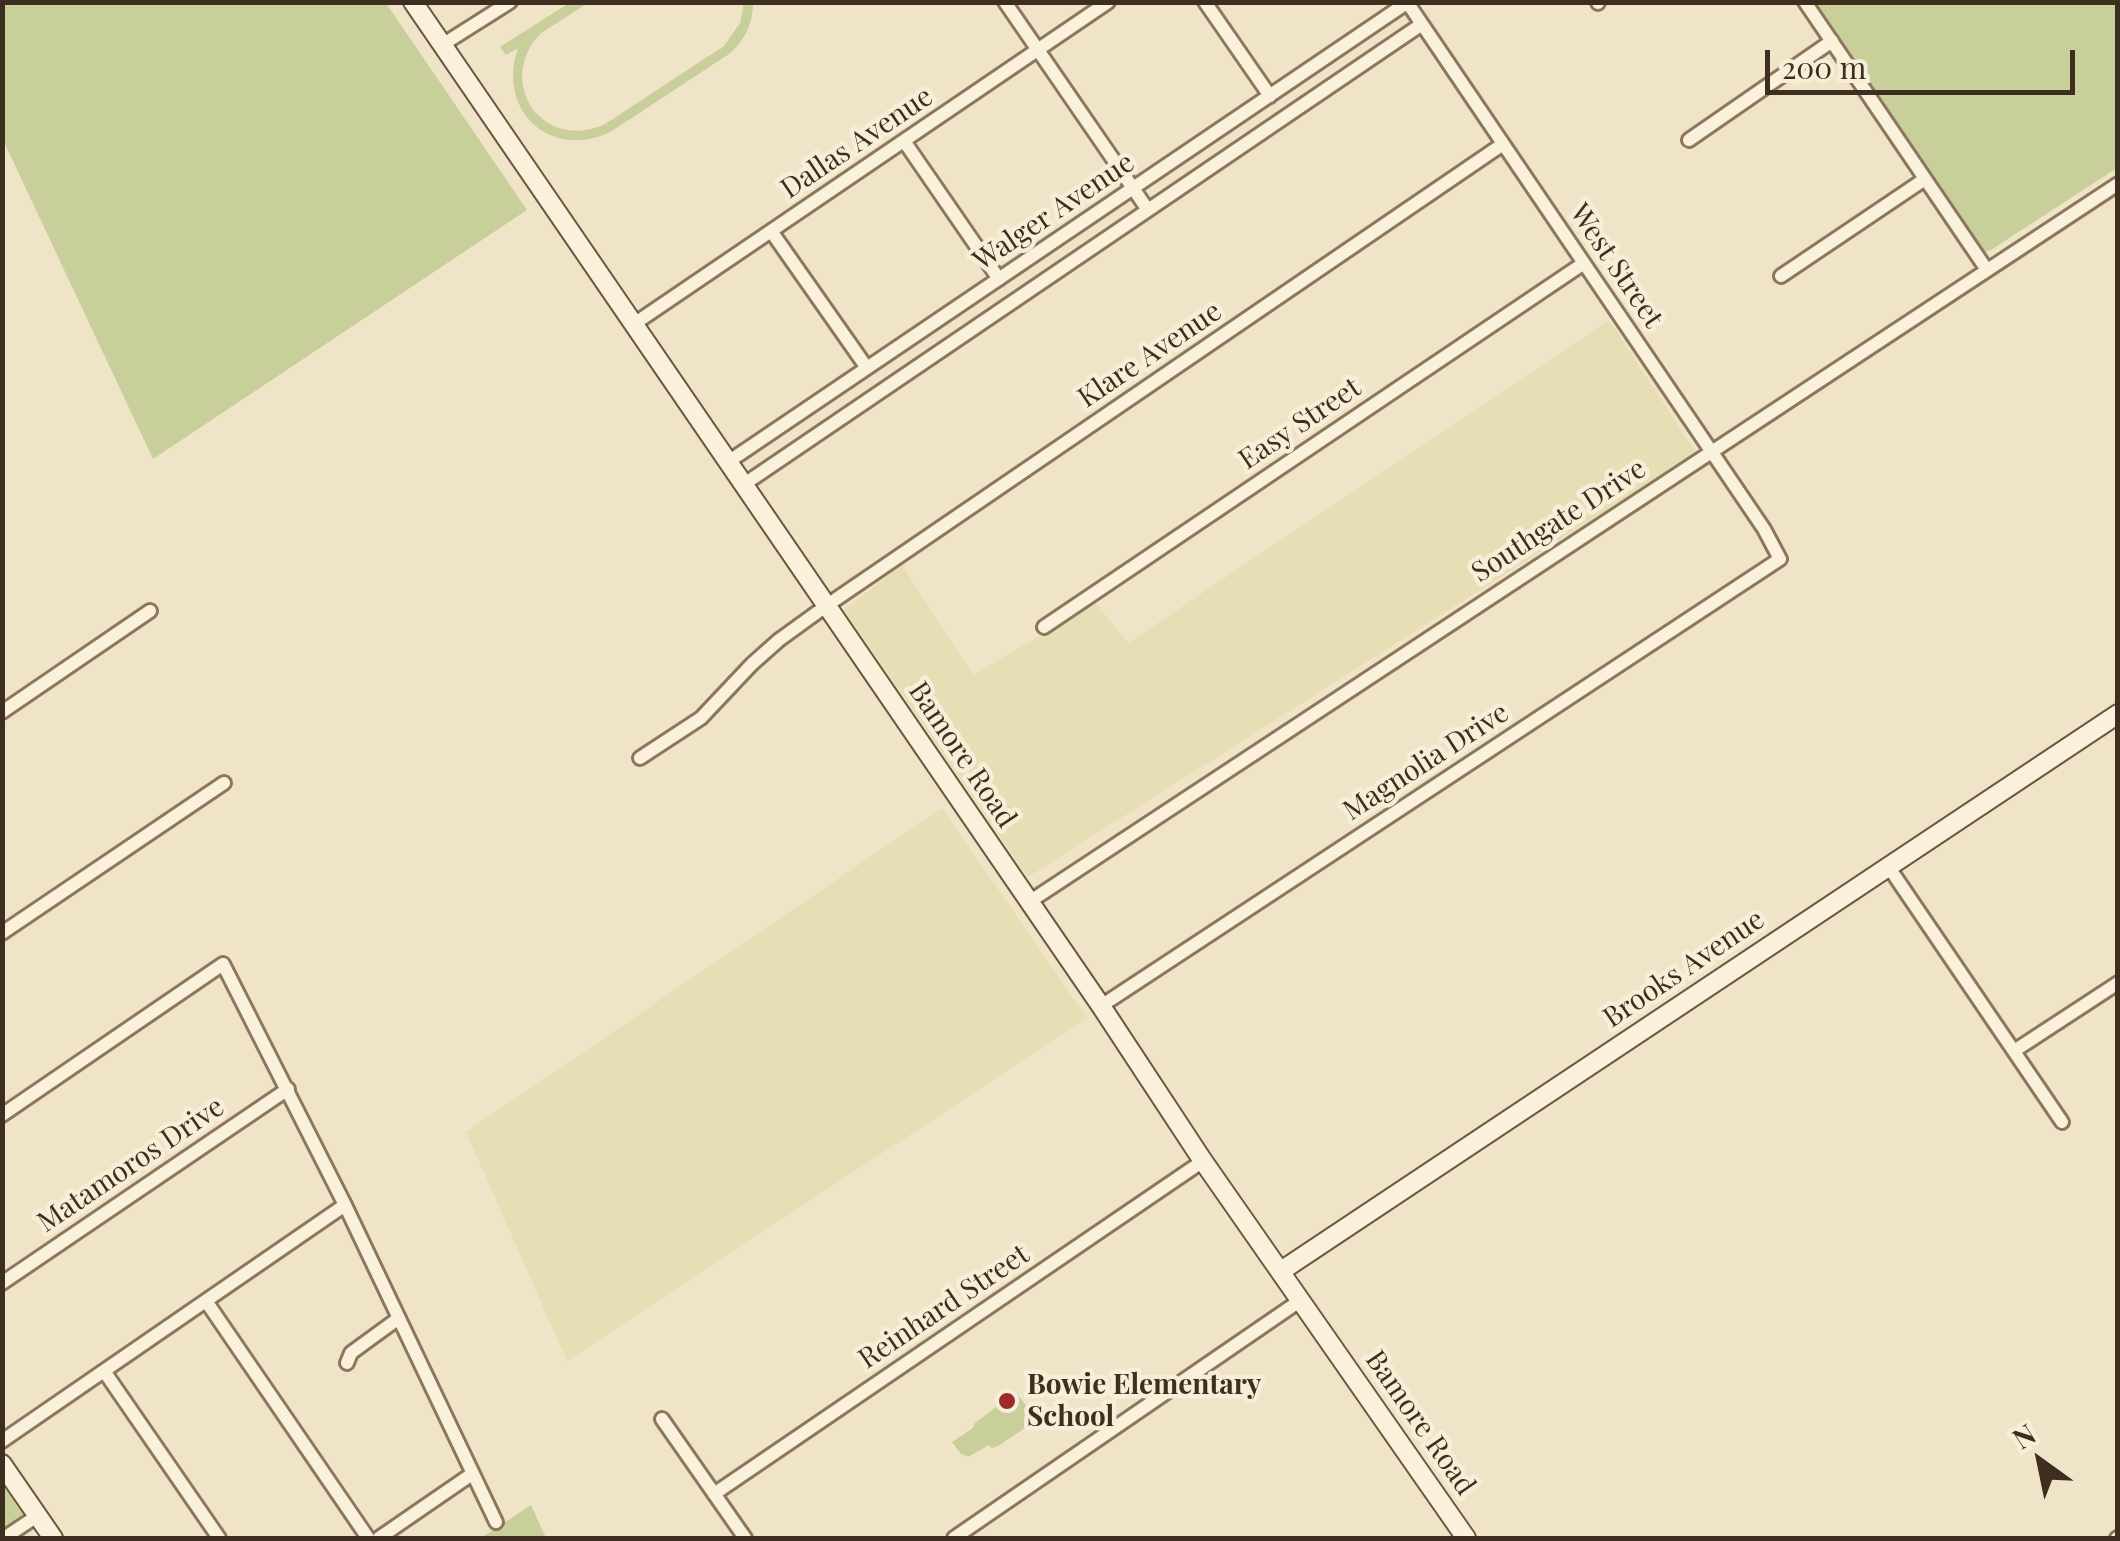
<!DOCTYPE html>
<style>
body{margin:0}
#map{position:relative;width:2120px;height:1541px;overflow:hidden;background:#f0e4c8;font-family:"Playfair Display",serif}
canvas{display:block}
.frame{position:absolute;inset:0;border:5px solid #3d2e20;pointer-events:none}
.north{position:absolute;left:1990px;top:1411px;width:100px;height:100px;-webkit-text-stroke:8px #f7eed8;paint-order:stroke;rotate:327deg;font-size:28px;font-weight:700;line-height:40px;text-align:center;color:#3d2e20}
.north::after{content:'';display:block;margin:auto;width:35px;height:45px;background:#3d2e20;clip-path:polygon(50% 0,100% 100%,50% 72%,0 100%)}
.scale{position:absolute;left:1765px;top:50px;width:310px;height:45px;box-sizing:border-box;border:5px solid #3d2e20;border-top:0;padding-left:12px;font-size:30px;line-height:35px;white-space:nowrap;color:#3d2e20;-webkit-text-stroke:8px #f7eed8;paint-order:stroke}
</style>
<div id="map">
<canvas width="2120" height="1541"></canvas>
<div class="frame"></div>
<div class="north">N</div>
<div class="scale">200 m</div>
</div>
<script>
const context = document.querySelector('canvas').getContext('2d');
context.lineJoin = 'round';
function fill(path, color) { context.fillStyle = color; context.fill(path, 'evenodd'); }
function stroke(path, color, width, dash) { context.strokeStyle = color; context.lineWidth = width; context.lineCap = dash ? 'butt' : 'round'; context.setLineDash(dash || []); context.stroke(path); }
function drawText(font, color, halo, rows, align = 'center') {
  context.font = font + ' "Playfair Display",serif'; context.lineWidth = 9; context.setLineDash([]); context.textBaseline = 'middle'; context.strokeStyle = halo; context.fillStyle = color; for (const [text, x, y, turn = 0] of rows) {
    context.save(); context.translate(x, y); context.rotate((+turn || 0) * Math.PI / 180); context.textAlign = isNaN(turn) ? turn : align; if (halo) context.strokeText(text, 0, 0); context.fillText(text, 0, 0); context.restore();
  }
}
fill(new Path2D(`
 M1609,320l87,133 -668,424 -184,-267 58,-45 71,110 123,-72 32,40z
 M942,808l145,210 -520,343 -101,-229z`), '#e6deb5');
fill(new Path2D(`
 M2,3h384l141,207 -374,249 -150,-319z
 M569,3h19l-47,30c-47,49 2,120 64,91l119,-78 16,-23 4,-20h9c0,21 -8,37 -24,51l-117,77c-60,31 -116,-20 -94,-83l-12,7 -6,-8z
 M1815,3h302v165l-126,82 -7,2z
 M1014,1393h2l20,24 -2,5 -36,24 -6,2 -3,-3 -21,12 -8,-4 -8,-11 21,-14 2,-5z
 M3,1484l20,30 -20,14h-1z
 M531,1505l15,33h-65z`), '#c9cf9b');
const street = new Path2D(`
 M1005,2l143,208
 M1205,2l65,94
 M1805,2l182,268
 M1598,3v-1
 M442,45l68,-43
 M1689,140l143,-99
 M904,141l95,138
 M771,231l96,137
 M1781,276l144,-97
 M634,324l474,-322
 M728,462l680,-460
 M743,485l679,-461
 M1044,627l540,-364
 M2,712l148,-101
 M640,758l61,-40 51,-54 27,-24 47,-34 677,-462
 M1888,866l174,256
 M1029,902l1089,-718
 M2,933l222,-150
 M1101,1006l679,-447 -16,-30 -357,-527
 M2014,1051l104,-68
 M2,1115l221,-151 122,241 151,317
 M2,1283l286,-194
 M206,1301l162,237
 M347,1363l4,-10 48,-35
 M104,1371l115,167
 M662,1419l83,119
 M2,1441l343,-236
 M714,1494l489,-333
 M4,1538l33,-22
 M379,1538l93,-64
 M954,1538l347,-238
 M2117,1538h1`);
const secondary = new Path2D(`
 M413,2l688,1004 102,155 263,377
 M1281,1271l837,-557
 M2,1464l51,74`);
stroke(street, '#8d765c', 18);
stroke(secondary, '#6f573f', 22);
stroke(street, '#faf1dc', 12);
stroke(secondary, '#faf1dc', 18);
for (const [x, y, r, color] of [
 [1007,1401,10,"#9e2a2b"]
]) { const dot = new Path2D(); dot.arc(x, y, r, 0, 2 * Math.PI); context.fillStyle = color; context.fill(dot); stroke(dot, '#f7eed8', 4); }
drawText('28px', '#3d2e20', '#f7eed8', [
 ["Dallas Avenue",857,143,-34],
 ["Walger Avenue",1054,212,-34],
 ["West Street",1616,266,56],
 ["Klare Avenue",1150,355,-34],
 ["Easy Street",1300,424,-34],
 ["Southgate Drive",1559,521,-33],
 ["Bamore Road",962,755,56],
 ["Magnolia Drive",1426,762,-33],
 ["Brooks Avenue",1684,969,-34],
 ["Matamoros Drive",131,1165,-34],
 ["Reinhard Street",944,1307,-34],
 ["Bamore Road",1420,1423,55]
]);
drawText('bold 28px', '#3d2e20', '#f7eed8', [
 ["Bowie Elementary",1027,1385],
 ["School",1027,1417]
], 'left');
</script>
